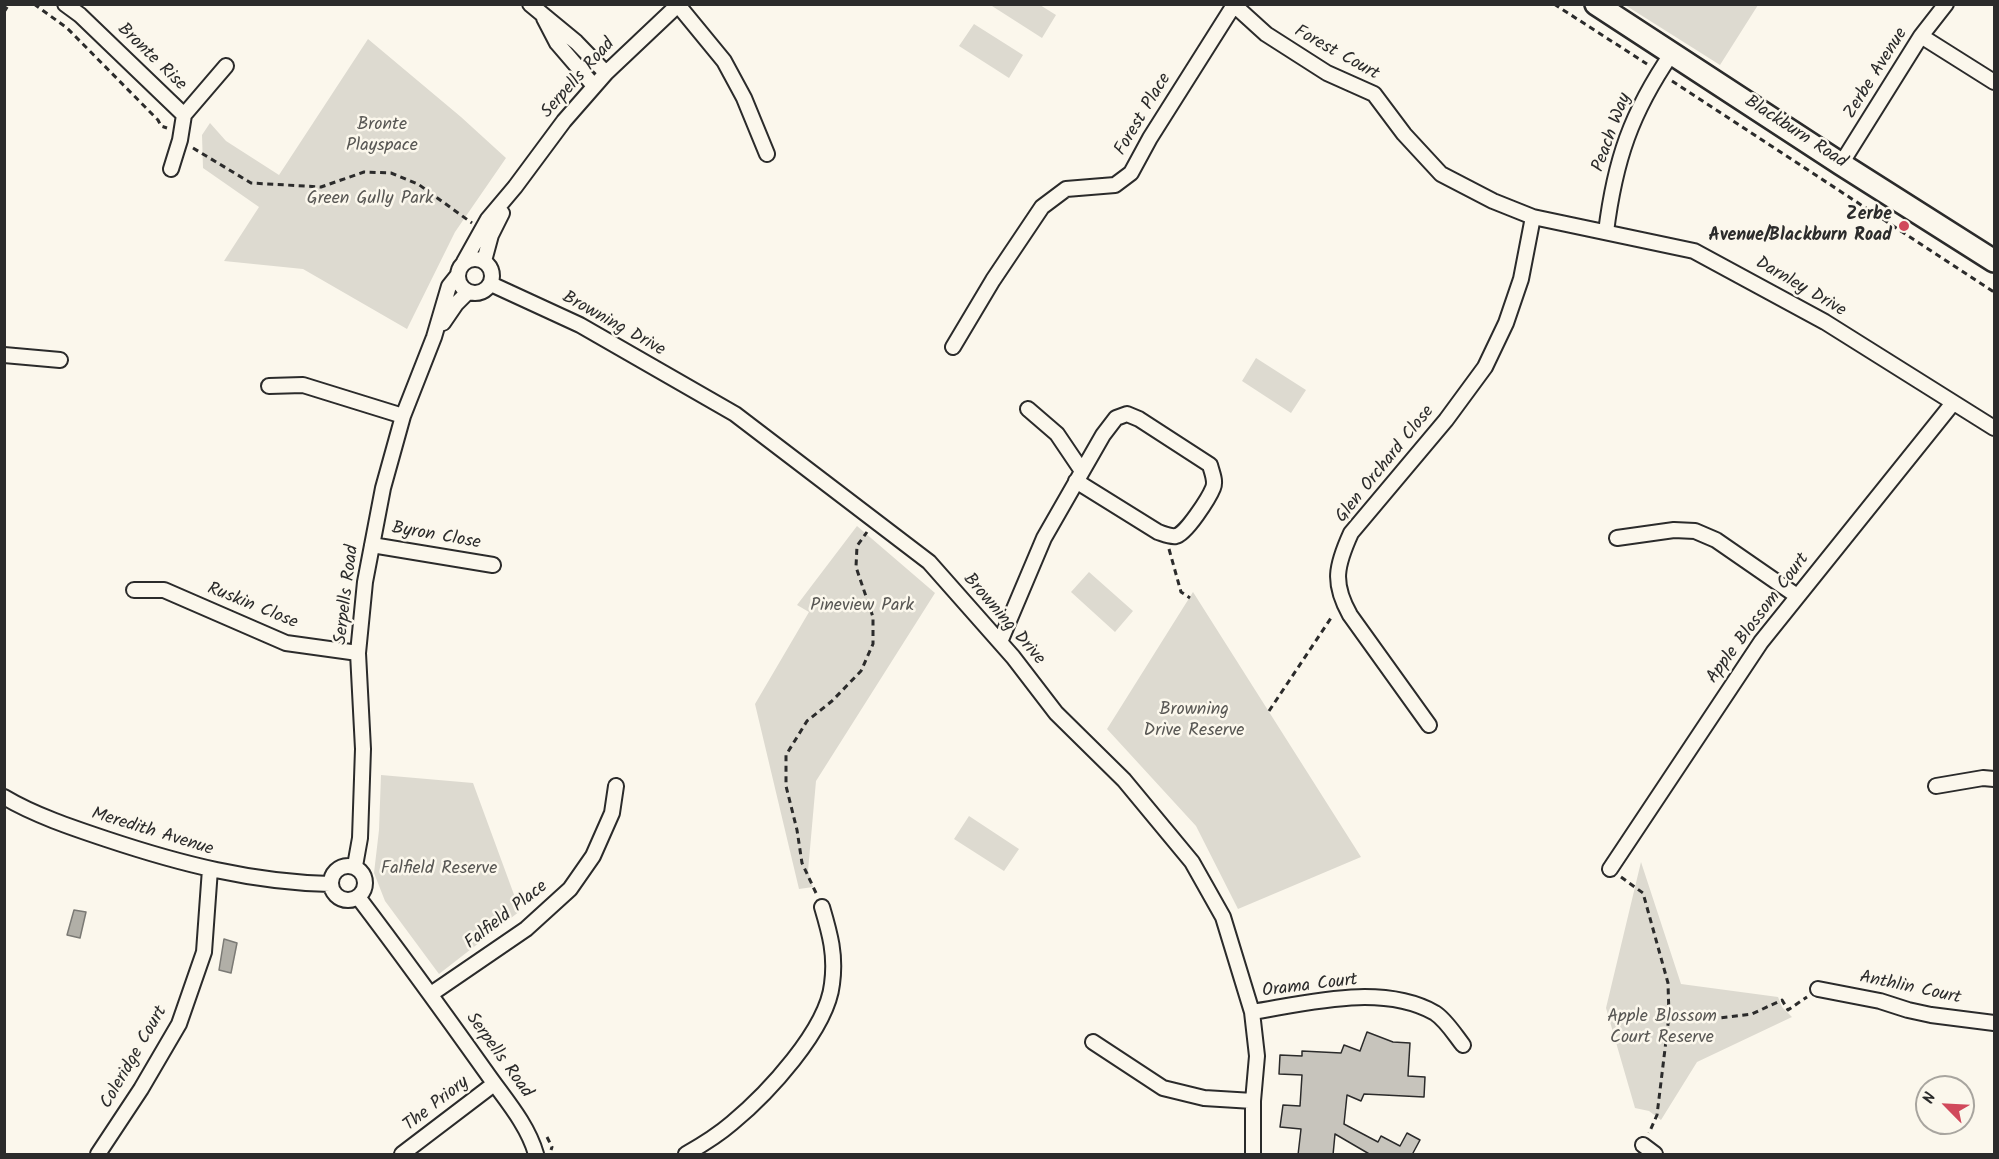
<!DOCTYPE html>
<style>
body{margin:0}
#map{position:relative;width:1999px;height:1159px;overflow:hidden;background:#fbf7ec;font-family:Kalam,sans-serif}
canvas{display:block}
.frame{position:absolute;inset:0;border:6px solid #2b2b2b;pointer-events:none}
.north{position:absolute;left:1915px;top:1075px;width:60px;height:60px;box-sizing:border-box;background:#fbf7ec;border:2px solid #a8a59f;border-radius:50%;rotate:294deg;font-size:16px;font-weight:700;line-height:24px;text-align:center;color:#2b2b2b}
.north::after{content:'';display:block;margin:auto;width:21px;height:27px;background:#d1495b;clip-path:polygon(50% 0,100% 100%,50% 72%,0 100%)}
</style>
<div id="map">
<canvas width="1999" height="1159"></canvas>
<div class="frame"></div>
<div class="north">N</div>
</div>
<script>
const context = document.querySelector('canvas').getContext('2d');
context.lineJoin = 'round';
function fill(path, color) { context.fillStyle = color; context.fill(path, 'evenodd'); }
function stroke(path, color, width, dash) { context.strokeStyle = color; context.lineWidth = width; context.lineCap = dash ? 'butt' : 'round'; context.setLineDash(dash || []); context.stroke(path); }
function drawText(font, color, halo, rows, align = 'center') {
  context.font = font + ' Kalam,sans-serif'; context.lineWidth = 5; context.setLineDash([]); context.textBaseline = 'middle'; context.strokeStyle = halo; context.fillStyle = color; for (const [text, x, y, turn = 0] of rows) {
    context.save(); context.translate(x, y); context.rotate((+turn || 0) * Math.PI / 180); context.textAlign = isNaN(turn) ? turn : align; if (halo) context.strokeText(text, 0, 0); context.fillText(text, 0, 0); context.restore();
  }
}
fill(new Path2D(`
 M993,4l47,1 16,10 -14,23 -50,-32z
 M1625,5h133l-38,60z
 M974,24l49,31 -14,23 -50,-32z
 M368,39l93,78 45,41 -51,74 -48,97 -104,-60 -79,-8 35,-54 -56,-39 -1,-33 8,-12 16,18 53,34z
 M1256,358l50,32 -15,23 -49,-32z
 M857,526l78,67 -119,188 -8,90 5,16 -14,2 -44,-185 54,-92 -12,-7z
 M1089,572l44,39 -18,21 -44,-40z
 M1193,592l168,265 -123,52 -42,-83 -89,-97z
 M381,775l92,8 47,128 -81,63 -54,-73 -11,-28 5,-43z
 M969,816l50,33 -15,22 -50,-32z
 M1641,862l40,122 97,13 4,10 10,10 -95,45 -36,58 -12,-9 -14,-3 -29,-100z`), '#dddad0');
const water = new Path2D(`
 M74,910l12,2 -6,26 -13,-3z
 M224,939l13,4 -6,30 -12,-3z`);
fill(water, '#b1afa7');
stroke(water, '#7b7a75', 1.5);
const building = new Path2D(`
 M1367,1032l26,10 17,1 -2,33 17,1 -1,20 -60,-3 -3,7 -14,-6 -3,29 34,18 3,-6 19,10 7,-13 13,7 -7,13 2,2h-44l-36,-21 -2,21h-35l3,-26 -21,-2 3,-22 17,1 2,-31 -23,-1 1,-19 22,1v-5l39,2 3,-8 16,6z`);
fill(building, '#c7c4bc');
stroke(building, '#2b2b2b', 1.5);
const minor = new Path2D(`
 M65,4l15,11 104,100 -4,25 -9,29
 M530,4l46,38 30,31
 M1233,4l33,30 61,39 47,21 30,40 37,40 52,27 40,16 161,34 131,71 169,106
 M678,5l46,56 20,37 23,56
 M544,18l13,25 37,43
 M1921,36l73,46
 M184,115l42,-49
 M1841,164l80,-128 25,-32
 M1606,232c9,-72 25,-119 66,-179
 M458 276a17 17 0 1 1 34 0a17 17 0 1 1-34 0Z
 M484,261l7,-26 11,-22
 M464,262l24,-43 27,-32 49,-66 42,-48 73,-69
 M491,284l89,41 155,89 194,148 84,95 43,56 68,67 68,82 31,55 29,95 5,44 -4,45v53
 M443,323l13,-19 11,-11
 M953,347l40,-67 49,-73 24,-18 49,-4 16,-12 19,-35 84,-133
 M4,355l56,5
 M269,386l34,-1 100,31
 M1028,409l29,25 25,37
 M1617,538l57,-8 21,1 21,9 81,56
 M372,545l121,20
 M134,590h30l122,53 72,10
 M1000,642l44,-104 59,-103 13,-17 11,-4 12,5 71,46c2,8 6,16 3,23 -4,10 -27,46 -37,48 -6,1 -12,-2 -18,-4l-82,-51
 M1429,725l-79,-110c-18,-32 -14,-49 1,-82l95,-113 39,-53 21,-44 15,-44 12,-62
 M1936,786l47,-8 11,1
 M4,797c30,18 69,31 102,42 75,25 145,43 224,45
 M331 883a17 17 0 1 1 34 0a17 17 0 1 1-34 0Z
 M355,866l5,-28 3,-89 -5,-96 7,-71 18,-94 20,-72 31,-79 15,-51 8,-10
 M1610,869l151,-227 192,-239
 M358,897c44,58 86,116 128,175 18,26 41,51 50,82
 M1818,989l62,12 28,9 23,5 63,8
 M431,994l95,-65 44,-40 23,-33 19,-43 4,-27
 M1252,1012c56,-9 130,-29 183,1 11,7 20,22 28,32
 M1093,1042l70,46 41,10 49,3
 M1643,1145l12,9
 M98,1154l43,-65 38,-65 25,-72 6,-83
 M402,1154l92,-70
 M686,1154c16,-9 32,-19 46,-31 35,-29 95,-93 100,-139 4,-29 -2,-50 -10,-77`);
const primary = new Path2D(`
 M1596,4l245,160 153,97`);
stroke(minor, '#2b2b2b', 18);
stroke(primary, '#2b2b2b', 26);
stroke(new Path2D(`
 M34,4l33,24 91,92 3,6 6,2
 M1554,4l93,60
 M4,12l5,-8
 M1672,81l322,211
 M193,148l58,35 70,4 43,-15 27,1 27,11 54,39
 M1169,549l12,43 9,6
 M1269,711l64,-96
 M1621,877l22,16 25,90 1,33 -12,99 -8,18
 M816,893l-14,-30 -5,-33 -11,-44v-31l21,-34 25,-20 29,-30 12,-27v-27l-17,-50 1,-21 10,-14
 M1669,1016l51,2 32,-4 30,-14 6,10 19,-13
 M547,1137l5,10 -1,3`), '#2b2b2b', 3, [6, 4.5]);
stroke(minor, '#fbf7ec', 14);
stroke(primary, '#fbf7ec', 21);
for (const [x, y, r, color] of [
 [1904,226,6,"#d1495b"]
]) { const dot = new Path2D(); dot.arc(x, y, r, 0, 2 * Math.PI); context.fillStyle = color; context.fill(dot); stroke(dot, '#fbf7ec', 2); }
drawText('18px', '#2b2b2b', '#fbf7ec', [
 ["Forest Court",1336,54,29],
 ["Bronte Rise",151,58,44],
 ["Zerbe Avenue",1877,74,-58],
 ["Serpells Road",579,79,-48],
 ["Forest Place",1144,115,-59],
 ["Peach Way",1613,133,-70],
 ["Blackburn Road",1795,133,33],
 ["Darnley Drive",1800,288,30],
 ["Browning Drive",613,325,29],
 ["Glen Orchard Close",1386,465,-51],
 ["Byron Close",436,537,10],
 ["Serpells Road",348,595,-83],
 ["Ruskin Close",252,607,22],
 ["Apple Blossom Court",1759,619,-53],
 ["Browning Drive",1003,620,49],
 ["Meredith Avenue",152,833,17],
 ["Falfield Place",507,916,-38],
 ["Orama Court",1310,987,-7],
 ["Anthlin Court",1910,989,12],
 ["Serpells Road",498,1056,54],
 ["Coleridge Court",135,1058,-60],
 ["The Priory",437,1105,-38]
]);
drawText('18px', '#585754', '#fbf7ec', [
 ["Bronte",382,126],
 ["Playspace",382,147],
 ["Green Gully Park",370,200],
 ["Pineview Park",862,607],
 ["Browning",1194,711],
 ["Drive Reserve",1194,732],
 ["Falfield Reserve",439,870],
 ["Apple Blossom",1662,1018],
 ["Court Reserve",1662,1039]
]);
drawText('bold 18px', '#2b2b2b', '#fbf7ec', [
 ["Zerbe",1892,216],
 ["Avenue/Blackburn Road",1892,237]
], 'right');
</script>
